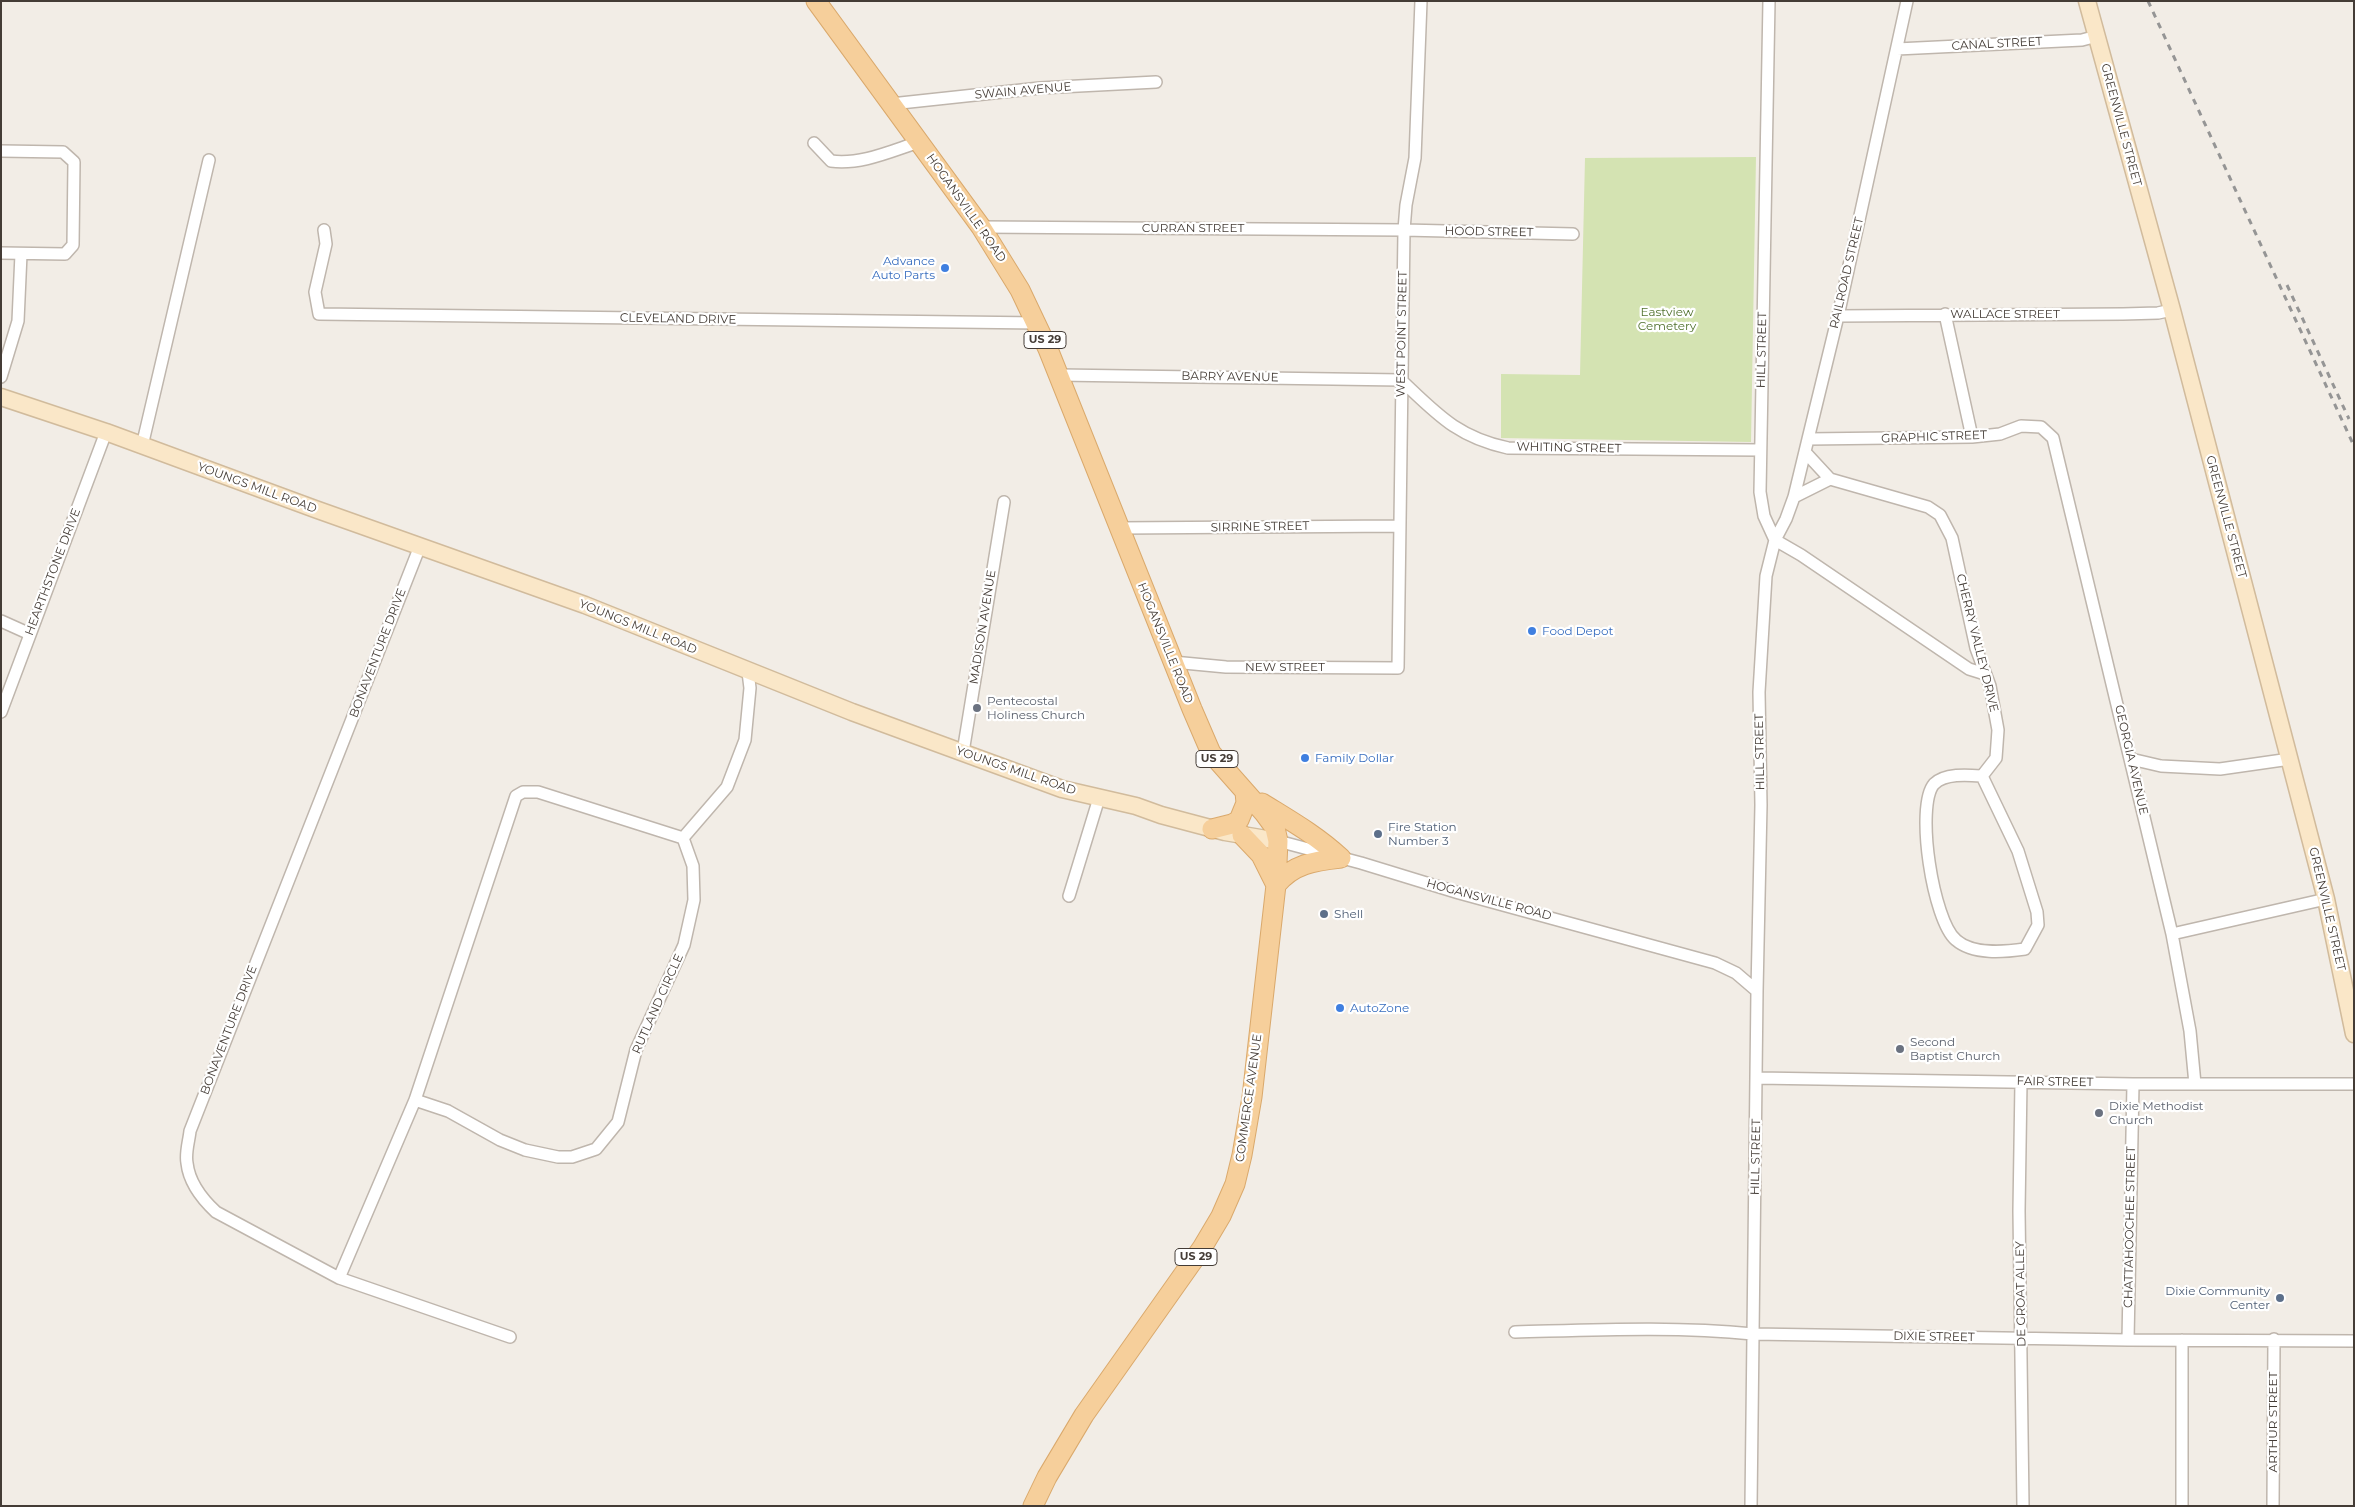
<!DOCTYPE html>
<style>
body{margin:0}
#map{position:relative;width:2355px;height:1507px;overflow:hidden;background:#f2ede6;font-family:Montserrat,sans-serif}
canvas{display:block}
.frame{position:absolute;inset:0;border:2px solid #443c36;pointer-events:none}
</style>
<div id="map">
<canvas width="2355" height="1507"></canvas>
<div class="frame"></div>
</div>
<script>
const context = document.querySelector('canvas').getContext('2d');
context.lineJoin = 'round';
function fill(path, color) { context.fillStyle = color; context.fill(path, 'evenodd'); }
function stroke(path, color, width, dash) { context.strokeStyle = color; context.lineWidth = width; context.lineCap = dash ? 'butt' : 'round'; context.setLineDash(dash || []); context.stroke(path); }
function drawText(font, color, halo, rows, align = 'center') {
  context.font = font + ' Montserrat,sans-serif'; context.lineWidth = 4.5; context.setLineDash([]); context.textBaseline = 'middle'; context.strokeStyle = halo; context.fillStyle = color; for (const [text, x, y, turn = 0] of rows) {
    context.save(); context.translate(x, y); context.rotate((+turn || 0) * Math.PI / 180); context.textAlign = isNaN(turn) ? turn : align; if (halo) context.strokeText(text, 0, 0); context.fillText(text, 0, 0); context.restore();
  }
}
fill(new Path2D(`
 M1756,157l-5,285 -250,-4v-64l79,1 5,-217z`), '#d4e3b2');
const street = new Path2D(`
 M1769,1l-9,491 4,24 11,24
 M1897,49l185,-9 15,-4
 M891,104l149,-16 116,-6
 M814,143l17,18c30,4 60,-10 88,-19
 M1,151l62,1 11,10 -1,83 -8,9 -64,-1
 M981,227l423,3 169,4
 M324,230l2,14 -11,48 4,22 719,9
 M1945,314l27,123
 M1838,316l285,-2 35,-1 14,-3
 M1059,375l342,5c36,34 56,57 107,68l252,2
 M1,377l17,-56 3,-67
 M1808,439l164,-2 28,-3 21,-8 20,1 12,11 119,496 18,97 5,53
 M142,446l67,-286
 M1805,452l25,27
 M1794,497l36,-18 98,28 12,8 12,23 24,110 14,38 8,44 -2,28 -14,18c-14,-1 -37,-3 -48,8 -19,22 -1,137 22,156 17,15 48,12 69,9l13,-24 -1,-13 -19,-61 -36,-75
 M1120,528l279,-2
 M1775,540l26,15 168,114 16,5
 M420,546l-230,585c-1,10 -5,22 -3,32 2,19 15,36 29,49l123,66 171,59
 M1,621l29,13
 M1173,662l53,5 172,1 6,-438 2,-25 9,-47 6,-157
 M1,712l105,-280
 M963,752l41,-250
 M2131,759l30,7 59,3 70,-10
 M1278,841l83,22 98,30 256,70 21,10 21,18
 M1069,896l30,-98
 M2172,934l154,-35
 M1757,1078l376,6h221
 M2021,1082l-2,129 4,295
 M415,1100l33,11 52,29 25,10 33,7h14l24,-8 22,-27 18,-72 48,-105 10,-45 -1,-34 -10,-28 44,-51 18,-47 5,-52 -2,-16
 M339,1278l76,-178 101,-304 7,-4h15l145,46
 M1515,1332c79,-2 159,-6 238,2l375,6 226,1
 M2128,1340l5,-256
 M1751,1506l6,-515 4,-186 -2,-113 7,-116 9,-36 11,-21 8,-22 14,-58 30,-123 69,-315
 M2182,1506v-166
 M2273,1506l1,-167`);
const secondary = new Path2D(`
 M2087,1l85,309 154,589 28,135
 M1,397l105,35 209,77 270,96 267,107 210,77 74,17 25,9 64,17 53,9`);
const primary = new Path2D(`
 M816,1l165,226 39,63 28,59 144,360 19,44 53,60 11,15 3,13 -2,44 -24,212 -10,58 -7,29 -14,32 -19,32 -118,167 -37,62 -14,29
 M1262,803c29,18 54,32 79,55
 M1212,829l20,-5 7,-4 7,-17 -1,-11
 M1242,835l19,20 15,30
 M1276,885c17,-21 38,-24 65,-27`);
stroke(street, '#bfb6ad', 14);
stroke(secondary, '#d1bb9c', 19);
stroke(primary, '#daa96c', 21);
stroke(street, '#fff', 11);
stroke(secondary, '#fae7c8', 16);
stroke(primary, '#f6cf9b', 19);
stroke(new Path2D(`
 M2148,1l206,445
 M2287,285l62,134`), '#959595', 3, [6, 6]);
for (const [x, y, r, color] of [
 [945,268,5,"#3f7fe0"],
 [1532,631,5,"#3f7fe0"],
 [977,708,5,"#6b7280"],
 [1305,758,5,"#3f7fe0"],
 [1378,834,5,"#5c6f8a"],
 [1324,914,5,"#5c6f8a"],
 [1340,1008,5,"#3f7fe0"],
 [1900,1049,5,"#6b7280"],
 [2099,1113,5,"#6b7280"],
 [2280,1298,5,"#5c6f8a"]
]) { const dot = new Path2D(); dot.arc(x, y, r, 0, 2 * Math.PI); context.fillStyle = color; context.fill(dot); stroke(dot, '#fff', 2); }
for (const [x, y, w] of [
 [1045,340,42],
 [1217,759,42],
 [1196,1257,42]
]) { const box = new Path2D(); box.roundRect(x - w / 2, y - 8.5, w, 17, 4); context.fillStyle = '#fff'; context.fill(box); stroke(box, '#443c36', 1); }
drawText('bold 11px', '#443c36', null, [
 ["US 29",1045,340],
 ["US 29",1217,759],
 ["US 29",1196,1257]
]);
drawText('12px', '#443c36', '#fff', [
 ["CANAL STREET",1997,44,-3],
 ["SWAIN AVENUE",1023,91,-5],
 ["GREENVILLE STREET",2121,125,75],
 ["HOGANSVILLE ROAD",966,208,55],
 ["CURRAN STREET",1193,228],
 ["HOOD STREET",1489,232,1],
 ["RAILROAD STREET",1847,273,-77],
 ["WALLACE STREET",2005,314],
 ["CLEVELAND DRIVE",678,319,1],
 ["WEST POINT STREET",1402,334,-89],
 ["HILL STREET",1762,350,-89],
 ["BARRY AVENUE",1230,377,1],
 ["GRAPHIC STREET",1934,437,-2],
 ["WHITING STREET",1569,448,1],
 ["YOUNGS MILL ROAD",257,488,20],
 ["GREENVILLE STREET",2226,517,75],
 ["SIRRINE STREET",1260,527,-1],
 ["HEARTHSTONE DRIVE",53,572,-69],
 ["YOUNGS MILL ROAD",638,627,22],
 ["MADISON AVENUE",983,627,-81],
 ["HOGANSVILLE ROAD",1165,643,68],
 ["CHERRY VALLEY DRIVE",1977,643,76],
 ["BONAVENTURE DRIVE",378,653,-69],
 ["NEW STREET",1285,667],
 ["HILL STREET",1760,752,-91],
 ["GEORGIA AVENUE",2131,760,77],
 ["YOUNGS MILL ROAD",1016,771,19],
 ["HOGANSVILLE ROAD",1489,900,15],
 ["GREENVILLE STREET",2327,909,77],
 ["RUTLAND CIRCLE",658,1004,-66],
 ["BONAVENTURE DRIVE",229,1030,-69],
 ["FAIR STREET",2055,1082,1],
 ["COMMERCE AVENUE",1249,1098,-82],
 ["HILL STREET",1756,1157,-89],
 ["CHATTAHOOCHEE STREET",2130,1227,-89],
 ["DE GROAT ALLEY",2021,1294,-91],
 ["DIXIE STREET",1934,1337,1],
 ["ARTHUR STREET",2273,1422,-90]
]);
drawText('12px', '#366cbe', '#fff', [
 ["Advance",935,261,"right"],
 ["Auto Parts",935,275,"right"],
 ["Food Depot",1542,631],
 ["Family Dollar",1315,758],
 ["AutoZone",1350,1008]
], 'left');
drawText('12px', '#51712e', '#fff', [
 ["Eastview",1667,312],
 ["Cemetery",1667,326]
]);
drawText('12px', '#5b616d', '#fff', [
 ["Pentecostal",987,701],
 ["Holiness Church",987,715],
 ["Second",1910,1042],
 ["Baptist Church",1910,1056],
 ["Dixie Methodist",2109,1106],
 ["Church",2109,1120]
], 'left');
drawText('12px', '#4e5e75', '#fff', [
 ["Fire Station",1388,827],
 ["Number 3",1388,841],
 ["Shell",1334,914],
 ["Dixie Community",2270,1291,"right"],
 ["Center",2270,1305,"right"]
], 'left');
</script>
